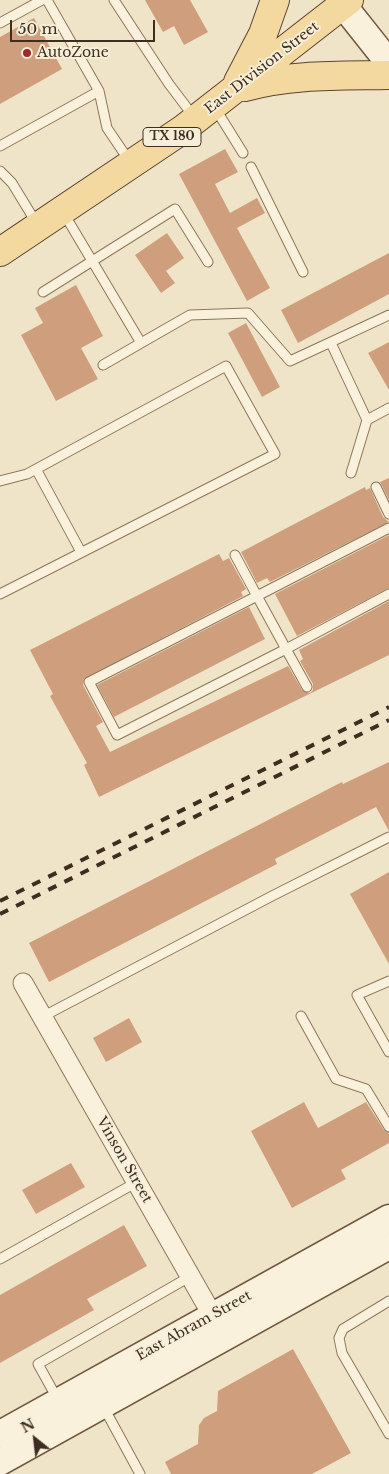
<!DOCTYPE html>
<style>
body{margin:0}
#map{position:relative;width:389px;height:1474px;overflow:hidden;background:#f0e4c8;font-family:"Libre Baskerville",serif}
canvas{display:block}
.north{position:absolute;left:10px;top:1414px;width:50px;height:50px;-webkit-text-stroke:4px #f7eed8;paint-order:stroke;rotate:331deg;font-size:14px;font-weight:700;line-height:20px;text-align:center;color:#3d2e20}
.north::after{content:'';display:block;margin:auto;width:18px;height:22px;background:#3d2e20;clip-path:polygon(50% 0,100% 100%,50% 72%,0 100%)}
.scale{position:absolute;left:10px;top:20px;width:145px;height:22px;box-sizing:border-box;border:2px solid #3d2e20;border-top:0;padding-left:6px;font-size:15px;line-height:18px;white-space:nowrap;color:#3d2e20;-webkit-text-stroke:4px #f7eed8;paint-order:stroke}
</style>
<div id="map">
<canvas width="389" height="1474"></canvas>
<div class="north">N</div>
<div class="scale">50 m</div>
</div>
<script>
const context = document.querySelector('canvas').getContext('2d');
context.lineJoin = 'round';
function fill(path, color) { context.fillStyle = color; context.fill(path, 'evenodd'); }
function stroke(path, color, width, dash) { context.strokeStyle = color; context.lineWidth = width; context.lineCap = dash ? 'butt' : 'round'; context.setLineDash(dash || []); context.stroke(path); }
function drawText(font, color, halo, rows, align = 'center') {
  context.font = font + ' "Libre Baskerville",serif'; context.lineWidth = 4; context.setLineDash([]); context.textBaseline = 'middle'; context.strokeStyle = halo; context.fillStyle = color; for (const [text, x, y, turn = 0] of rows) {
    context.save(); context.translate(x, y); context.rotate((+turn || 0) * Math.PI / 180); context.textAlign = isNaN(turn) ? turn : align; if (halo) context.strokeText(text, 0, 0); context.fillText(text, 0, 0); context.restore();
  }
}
fill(new Path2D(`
 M145,0h45l18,32 -24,13 -10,-19 -11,6z
 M34,18l28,51 -62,35v-67z
 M225,149l13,23 -23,12 15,29 27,-15 8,15 -28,15 33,60 -23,13 -68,-127z
 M167,233l17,25 -18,13 9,12 -14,10 -26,-38z
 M389,253v41l-91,49 -17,-33z
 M76,285l27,51 -22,12 17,31 -42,22 -35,-66 22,-12 -8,-15z
 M246,323l34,64 -18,10 -34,-64z
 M389,342v48l-21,-37z
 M389,478v22l-9,-18z
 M365,487l1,3 4,-2 13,29 6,5 -119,60 -3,-4 -10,5 -16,-31z
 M389,535v53l-92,48 -22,-42z
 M219,554l4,7 6,-3 17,31 -5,3 2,4 -159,83 -1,6 20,37 -7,4 14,26 178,-86 14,24 8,3 3,-3v-6l-13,-23 3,-2 -4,-9 90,-49v54l-290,142 -15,-32 3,-2 -37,-67 3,-2 -23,-44z
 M249,607l16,32 -151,78 -17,-32z
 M389,762v69l-13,-24 -101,52 2,5 -228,118 -20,-39 313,-161 1,2z
 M389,872v92l-39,-70z
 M129,1018l13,24 -36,20 -13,-24z
 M304,1102l14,26 48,-26 18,28 5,3v10l-48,27 5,9 -54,29 -41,-77z
 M71,1163l14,24 -49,27 -14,-24z
 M124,1225l23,41 -60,33 7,11 -94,53v-68z
 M293,1349l58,104 -39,21h-141l-6,-12 33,-18 1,-19 5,-7 13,-7 1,-20z`), '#cf9f7d');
const lane = new Path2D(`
 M47,0l52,91
 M114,0l55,84 25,33
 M0,23l42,-23
 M215,108l28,45
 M0,146l99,-55 8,37 23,34
 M251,167l52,105
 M0,171l12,12 25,41
 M63,212l78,131 -38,22
 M43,292l132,-83 33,53
 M141,343l49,-28 58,-2 42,48 99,-46
 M331,343l36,77 22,-12
 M36,469l45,83
 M351,473l16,-53
 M0,481l27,-7 199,-108 49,88 -275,140
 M376,487l13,27
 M389,528l-132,68 29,53 103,-55
 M235,555l22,41 -168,86 28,53 169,-86 21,38
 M389,981l-32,14 32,57
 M301,1016l35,63 30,10 23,38
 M42,1017l230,-121 117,-59
 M0,1259l137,-77
 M389,1301l-46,28 -4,9 3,15 47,81
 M58,1400l-20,-36 153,-88
 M103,1406l37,68`);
const street = new Path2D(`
 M23,983l195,342`);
const secondary = new Path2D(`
 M343,5l46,58
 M0,1434l389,-216
 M0,1462l389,-216`);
const primary = new Path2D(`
 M238,82l25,-48 12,-34
 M245,87c47,-13 95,-11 144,-12
 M0,252l182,-122 167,-130`);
stroke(lane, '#8d765c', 11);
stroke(street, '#8d765c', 21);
stroke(secondary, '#6f573f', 29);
stroke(primary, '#5b4430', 30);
stroke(lane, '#faf1dc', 9);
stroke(street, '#faf1dc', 19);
stroke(secondary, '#faf1dc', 26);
stroke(primary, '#f3d9a0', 28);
stroke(new Path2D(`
 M0,901l389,-194
 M0,914l389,-194`), '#3d2e20', 4, [9, 9]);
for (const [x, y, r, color] of [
 [27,53,5,"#9e2a2b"]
]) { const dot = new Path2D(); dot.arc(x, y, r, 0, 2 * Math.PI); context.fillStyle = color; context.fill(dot); stroke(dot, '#f7eed8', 2); }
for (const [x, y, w] of [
 [172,137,58]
]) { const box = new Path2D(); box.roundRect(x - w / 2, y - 9.5, w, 19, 4); context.fillStyle = '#f7eed8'; context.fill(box); stroke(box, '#3d2e20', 1); }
drawText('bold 12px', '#3d2e20', null, [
 ["TX 180",172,137]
]);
drawText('14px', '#3d2e20', '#f7eed8', [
 ["AutoZone",37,53]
], 'left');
drawText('14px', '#3d2e20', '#f7eed8', [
 ["East Division Street",262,68,-38],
 ["Vinson Street",124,1160,60],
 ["East Abram Street",194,1326,-29]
]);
</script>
